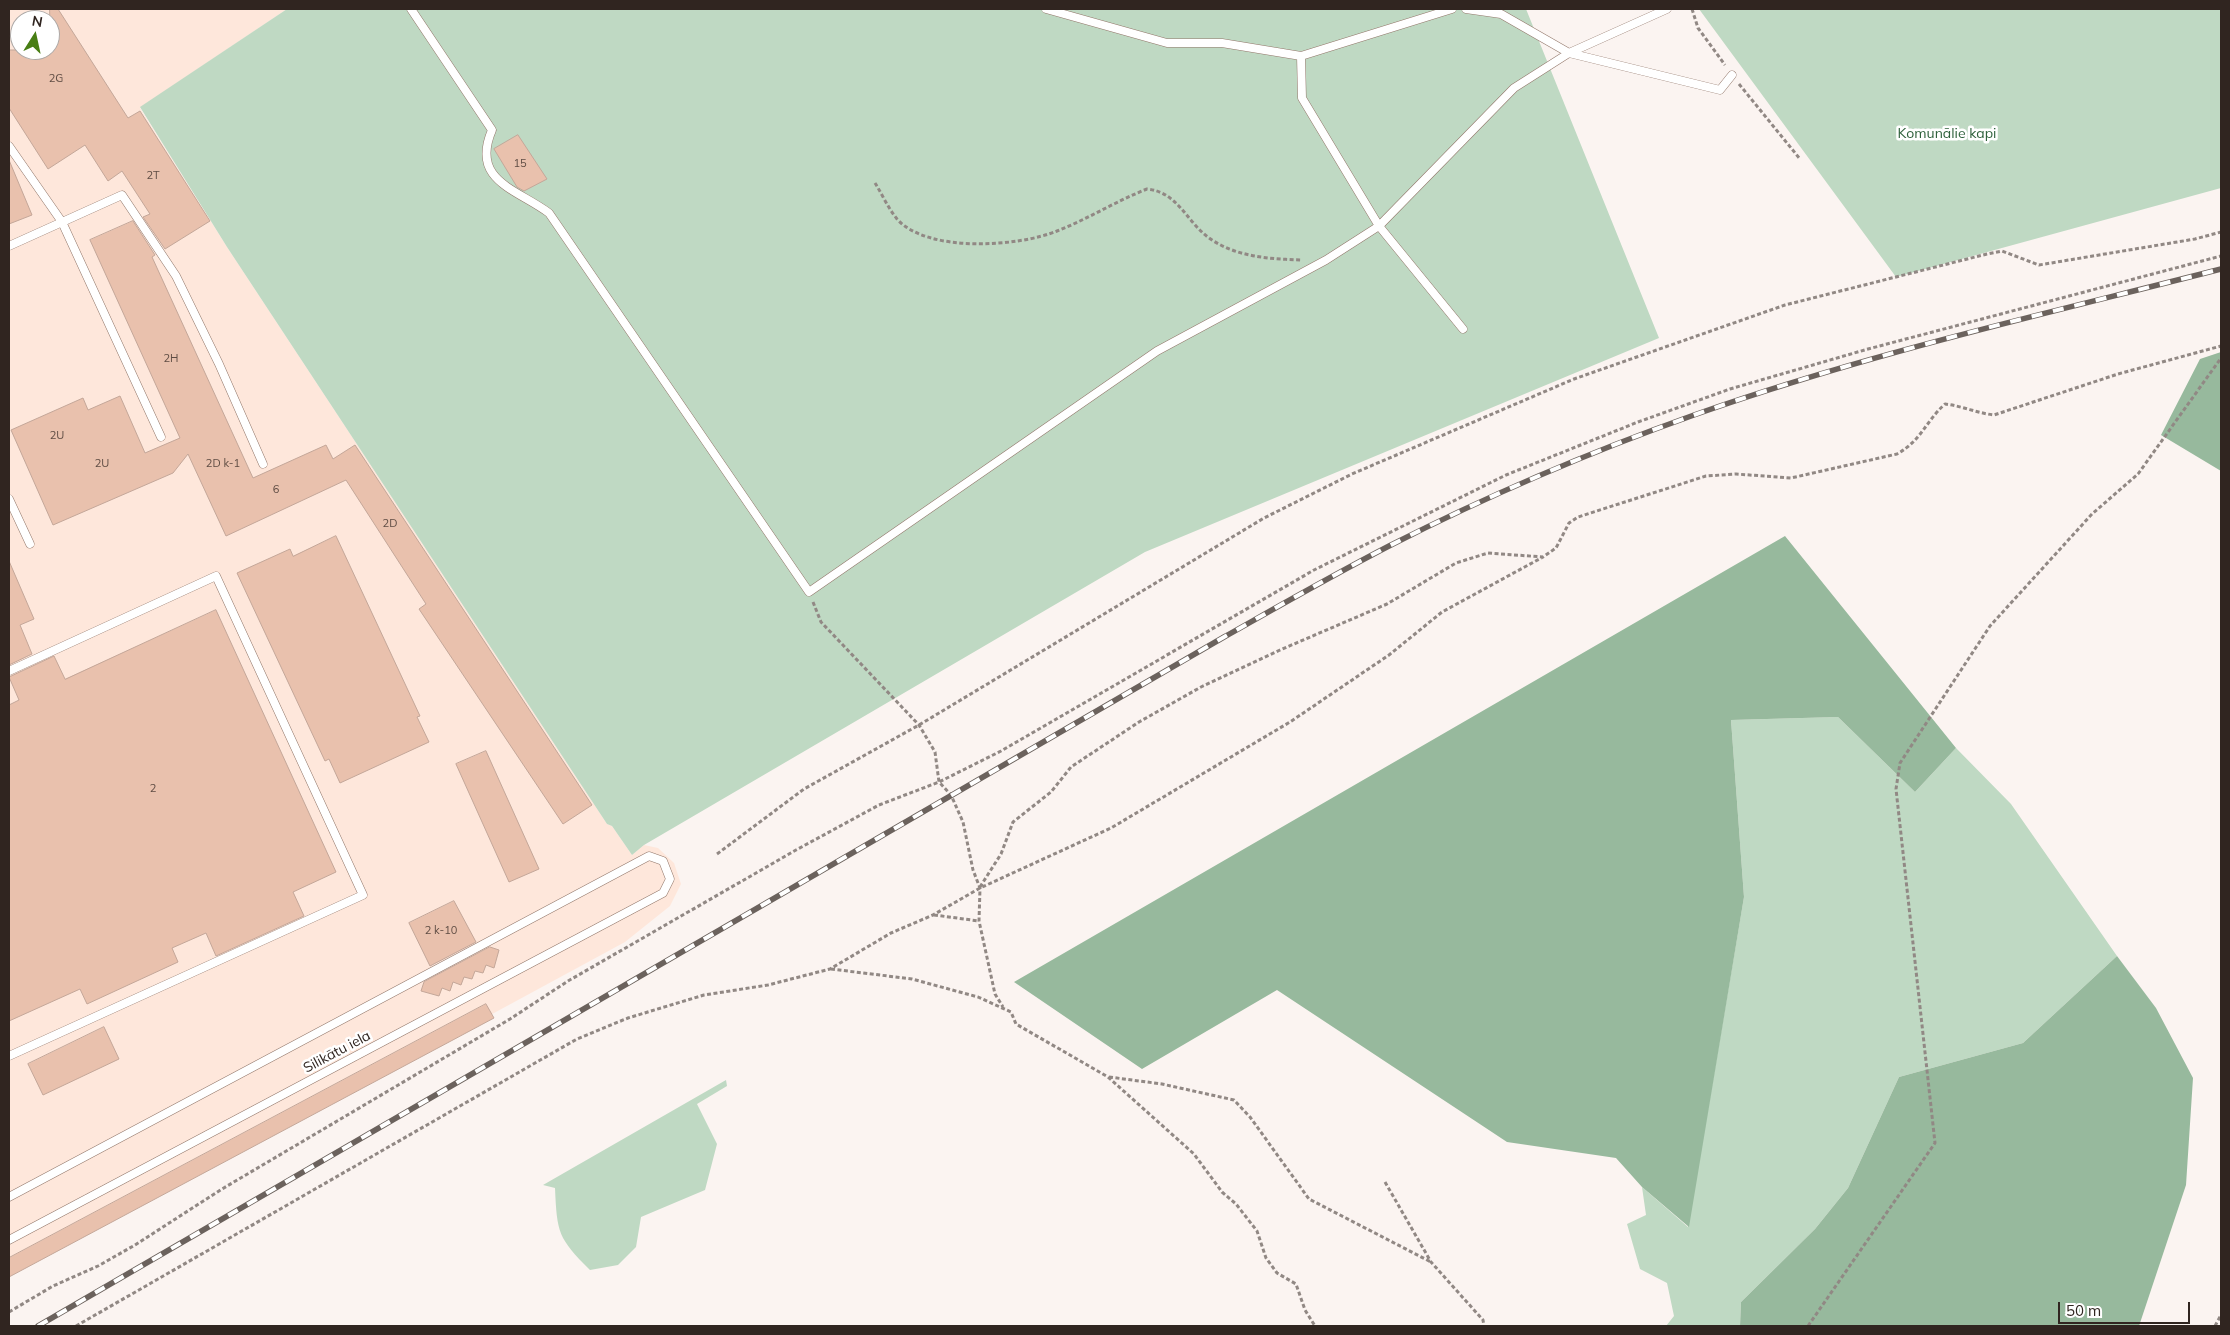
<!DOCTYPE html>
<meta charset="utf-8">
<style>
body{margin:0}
#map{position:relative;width:2230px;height:1335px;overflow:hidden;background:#fbf4f1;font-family:Mulish,sans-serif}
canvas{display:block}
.frame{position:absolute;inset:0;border:10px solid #302520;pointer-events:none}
.north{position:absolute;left:10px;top:10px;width:50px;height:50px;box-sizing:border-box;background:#fff;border:1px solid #aca8a6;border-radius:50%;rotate:10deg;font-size:14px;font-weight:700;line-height:20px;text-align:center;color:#302520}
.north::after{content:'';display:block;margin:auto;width:18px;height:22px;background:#487e14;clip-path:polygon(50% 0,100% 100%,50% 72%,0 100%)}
.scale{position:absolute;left:2058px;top:1302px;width:132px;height:22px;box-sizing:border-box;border:2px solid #302520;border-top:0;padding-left:6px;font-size:15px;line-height:18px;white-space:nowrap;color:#302520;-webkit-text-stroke:4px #fff;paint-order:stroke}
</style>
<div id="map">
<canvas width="2230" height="1335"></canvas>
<div class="frame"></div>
<div class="north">N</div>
<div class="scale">50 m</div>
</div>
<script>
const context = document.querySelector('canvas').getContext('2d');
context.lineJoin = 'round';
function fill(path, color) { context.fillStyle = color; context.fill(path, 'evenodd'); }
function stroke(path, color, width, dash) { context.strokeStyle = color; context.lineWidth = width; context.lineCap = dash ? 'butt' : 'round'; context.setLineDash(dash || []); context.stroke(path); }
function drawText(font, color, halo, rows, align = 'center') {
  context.font = font + ' Mulish,sans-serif'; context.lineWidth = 5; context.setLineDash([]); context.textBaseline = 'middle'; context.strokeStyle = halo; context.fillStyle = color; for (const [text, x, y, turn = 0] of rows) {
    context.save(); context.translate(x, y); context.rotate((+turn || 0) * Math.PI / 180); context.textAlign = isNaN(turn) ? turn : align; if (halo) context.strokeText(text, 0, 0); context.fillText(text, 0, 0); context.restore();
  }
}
fill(new Path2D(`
 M9,9h278l-147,99 87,139 380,577 5,2 20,29 12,-10 14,3 16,15 7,21 -11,22 -45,36 -616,334zM20,20h30v30h-30z`), '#fee7db');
fill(new Path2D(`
 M287,9h1239l133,329 -514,214 -501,293 -12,10 -20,-29 -5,-2 -380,-577 -87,-140z
 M1699,9h522v179l-325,89z
 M1838,717l77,75 41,-44 55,56 106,152 -94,87 -124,34 -51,111 -33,41 -74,73 -1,24h-74l8,-10 -7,-33 -27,-14 -13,-45 19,-9 -4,-28 46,40 56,-330 -13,-177z
 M726,1080l1,6 -30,18 20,40 -12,46 -64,27 -5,30 -18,18 -28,5c-32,-32 -33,-37 -35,-82l-12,-3z`), '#bfd9c3');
fill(new Path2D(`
 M2221,352v119l-60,-36 39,-76z
 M1785,536l171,212 -41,44 -77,-75 -107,3 13,177 -55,330 -47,-40 -26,-29 -109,-16 -230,-152 -135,79 -128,-87z
 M2117,956l39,52 37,70 -7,107 -47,141h-399l1,-24 74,-73 33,-41 51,-111 124,-34z`), '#97b99d');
const building = new Path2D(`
 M50,9h8l70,109 12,-7 70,110 -45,28 -22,-32 7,-3 -28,-43 -14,10 -23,-36 -37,24 -39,-61v-58h41z
 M518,135l29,44 -23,12 -7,-4 -23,-38z
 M9,160l23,55 -23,9z
 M133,221l22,34 -3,2 101,221 73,-33 7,14 22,-14 237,360 -29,19 -144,-215 7,-5 -80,-124 -120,56 -38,-82 -15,19 -120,52 -42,-95 72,-32 5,12 32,-14 25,57 35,-15 -90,-198z
 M336,536l84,180 -3,1 12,25 -89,41 -11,-24 -4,2 -88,-188 53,-24 3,7z
 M9,561l25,58 -14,6 12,29 -23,11z
 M216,610l120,262 -43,20 11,24 -88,40 -10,-23 -34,15 6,14 -91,42 -7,-15 -71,32v-316l10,-5 -10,-23 45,-21 11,23z
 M486,751l53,118 -30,13 -53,-118z
 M454,901l22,41 -46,24 -21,-43z
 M490,947l9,3 -5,18 -8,-3 -3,8 -8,-2 -3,8 -8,-2 -3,8 -8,-3 -3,9 -8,-3 -3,8 -18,-5 3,-9z
 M486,1004l8,14 -485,259v-19z
 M104,1027l15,32 -76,36 -15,-31z`);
fill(building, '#e9c1ad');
stroke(building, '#c4a799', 1);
const lane = new Path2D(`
 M411,9l81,121c-22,51 25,59 57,83l260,379 348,-241 169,-91 53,-34 135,-138 55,-35 98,-44
 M1046,9l121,34h55l79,13 151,-47
 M1466,9l35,5 68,39 151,37 12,-15
 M1301,56l1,42 77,128 84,103
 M9,146l53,76 99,215
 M9,246l113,-51 54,81 43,88 44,100
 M9,499l21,45
 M9,671l207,-95 147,319 -354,161
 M9,1197l640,-341 14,5 7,18 -7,14 -654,347`);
stroke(lane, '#92776a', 9);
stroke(new Path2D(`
 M1692,9l6,19 27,37
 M1739,84l61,75
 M875,183c7,11 13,25 22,36 30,34 121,28 160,12 31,-12 59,-30 90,-42 32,3 40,35 65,51 26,17 58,19 89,20
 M813,602l8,20 98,103 16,27 4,30 12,13 12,27 10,48 7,18 -1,33 9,41 7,32 8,13
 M717,854l87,-65 115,-64 345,-207 88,-44 222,-95 211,-74 202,-51 15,-3 37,14 156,-26 26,-7
 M980,887l21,-33 12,-32 38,-30 20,-25 68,-45 62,-35 79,-37 107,-46 69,-41 32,-10 55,4 13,-9 13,-25 9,-6 128,-41 30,-2 55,4 106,-24c25,-14 28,-32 48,-50 17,2 32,9 49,11l124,-41 103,-28
 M934,915l45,6
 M831,969l81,10 66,18 33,15 5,12 92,53 86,77 28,38 14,12 21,27 9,27 11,15 19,11 9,26 10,16
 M1109,1077l53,7 72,16 16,17 59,82 122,63
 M1385,1182l46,80 52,58 1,6
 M9,1312l44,-26 45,-20 37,-21 87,-56 288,-170 58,-38 228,-131 83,-45 60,-23 62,-31 313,-181 192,-95 132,-53 92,-33 138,-40 353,-93
 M76,1326l501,-287 51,-21 76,-23 64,-10 62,-16 61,-36 42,-18 47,-27 131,-60 179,-106 99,-67 53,-43 101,-55
 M1808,1326l127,-183 -39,-354 4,-26 90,-137 102,-112 46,-40 83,-116
 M2215,1326l6,-11`), '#918884', 3, [4, 2.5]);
stroke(lane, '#fff', 8);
const rail = new Path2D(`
 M38,1326l1186,-689c55,-31 109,-62 165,-91 98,-50 201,-94 305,-131 172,-61 351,-101 527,-146`);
stroke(rail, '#6b625d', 5.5);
stroke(rail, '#fff', 4, [11]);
drawText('11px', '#5e4c43', null, [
 ["2G",56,79],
 ["15",520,164],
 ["2T",153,176],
 ["2H",171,359],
 ["2U",57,436],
 ["2U",102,464],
 ["2D k-1",223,464],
 ["6",276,490],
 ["2D",390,524],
 ["2",153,789],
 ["2 k-10",441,931]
]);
drawText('14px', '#2e613b', '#fff', [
 ["Komunālie kapi",1947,134]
]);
drawText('14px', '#302520', '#fff', [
 ["Silikātu iela",337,1052,-28]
]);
</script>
